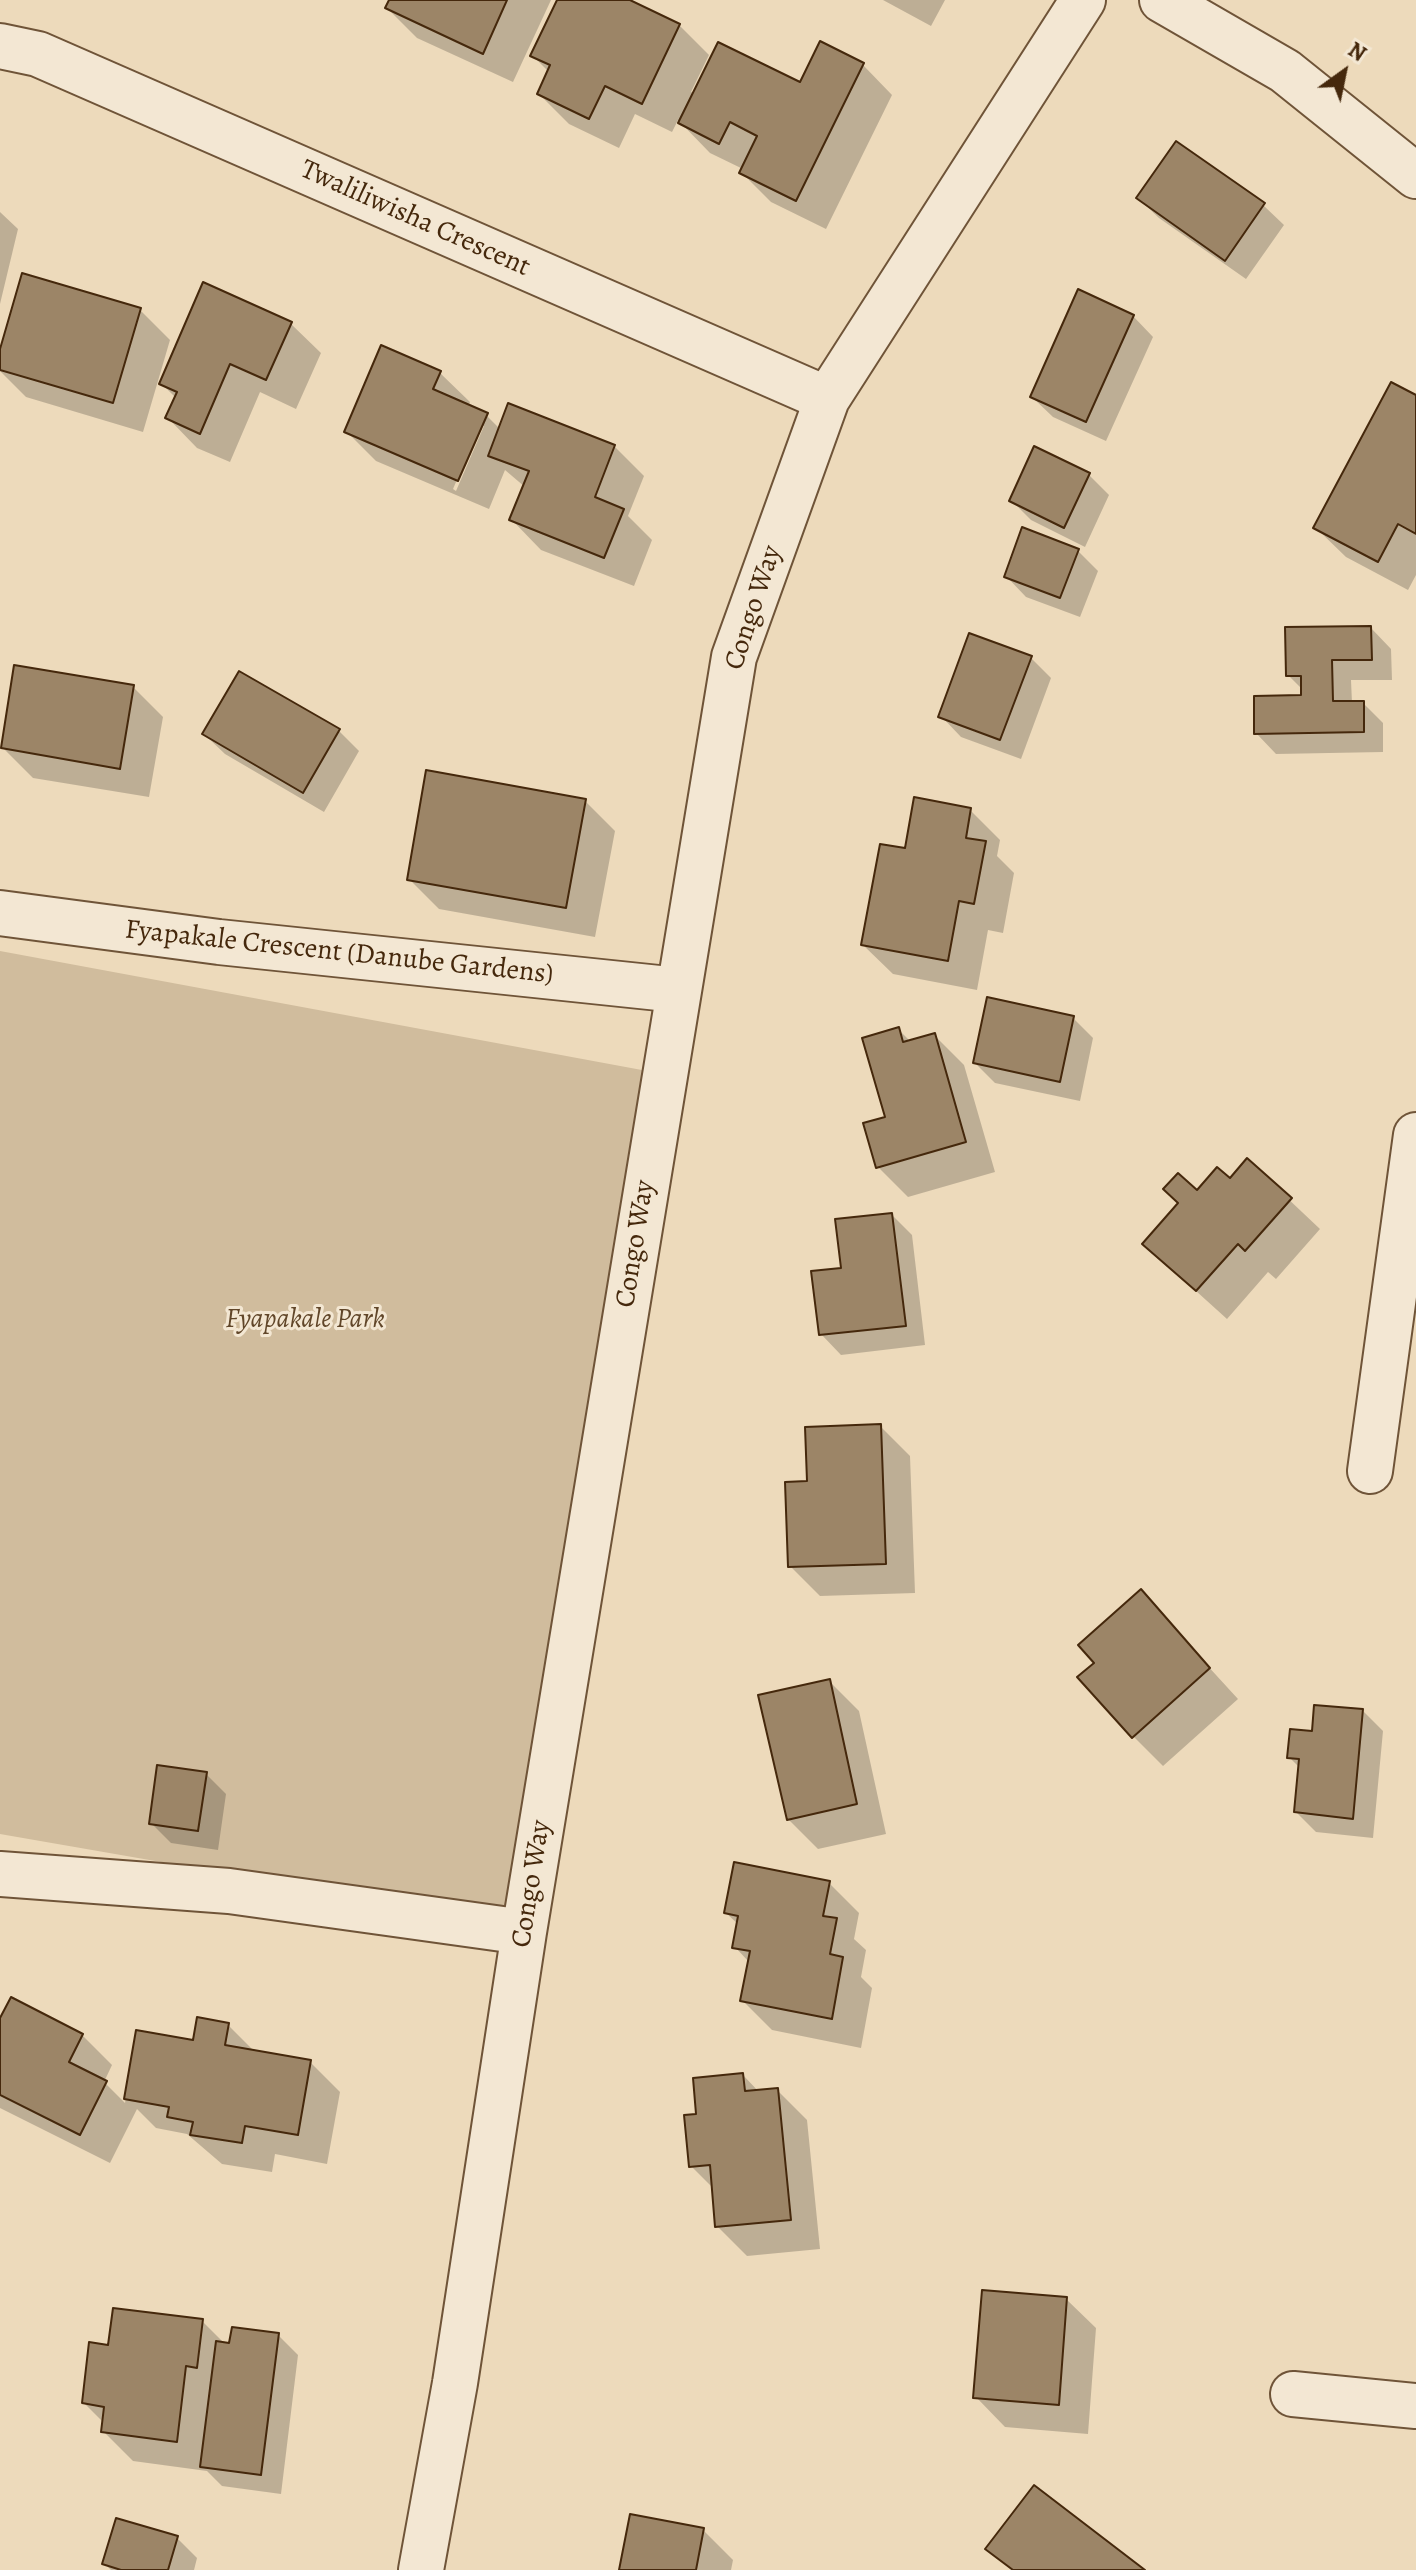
<!DOCTYPE html>
<style>
body{margin:0}
#map{position:relative;width:1416px;height:2570px;overflow:hidden;background:#eddabb;font-family:Alegreya,serif}
canvas{display:block}
.north{position:absolute;left:1304px;top:32px;width:80px;height:80px;-webkit-text-stroke:6px #f3e7d3;paint-order:stroke;rotate:33deg;font-size:22px;font-weight:700;line-height:32px;text-align:center;color:#45280c}
.north::after{content:'';display:block;margin:auto;width:28px;height:36px;background:#45280c;clip-path:polygon(50% 0,100% 100%,50% 72%,0 100%)}
</style>
<div id="map">
<canvas width="1416" height="2570"></canvas>
<div class="north">N</div>
</div>
<script>
const context = document.querySelector('canvas').getContext('2d');
context.lineJoin = 'round';
function fill(path, color) { context.fillStyle = color; context.fill(path, 'evenodd'); }
function stroke(path, color, width, dash) { context.strokeStyle = color; context.lineWidth = width; context.lineCap = dash ? 'butt' : 'round'; context.setLineDash(dash || []); context.stroke(path); }
function drawText(font, color, halo, rows, align = 'center') {
  context.font = font + ' Alegreya,serif'; context.lineWidth = 6; context.setLineDash([]); context.textBaseline = 'middle'; context.strokeStyle = halo; context.fillStyle = color; for (const [text, x, y, turn = 0] of rows) {
    context.save(); context.translate(x, y); context.rotate((+turn || 0) * Math.PI / 180); context.textAlign = isNaN(turn) ? turn : align; if (halo) context.strokeText(text, 0, 0); context.fillText(text, 0, 0); context.restore();
  }
}
fill(new Path2D(`
 M0,951l658,122 -146,850 -512,-89z`), '#d0bc9d');
fill(new Path2D(`
 M391,0h160l-38,82 -96,-44 -30,-30z
 M559,0h66l54,25 30,30 -18,37 4,1 106,-8 62,-20 29,30 -66,134 -55,-27 -30,-30 2,-3 -33,-16 -32,-33 -6,12 -37,-18 -16,34 -50,-24 -30,-30 10,-22 -16,-16z
 M883,0h62l-14,26z
 M1138,198l125,7 21,20 -38,54 -87,-61z
 M0,212l18,17 -18,75z
 M140,310l30,30 -27,92 -117,-35 -26,-26v-15z
 M1133,316l20,21 -47,104 -53,-24 -21,-20z
 M291,324l30,29 -25,56 -36,-17 -30,70 -33,-14 -29,-30 8,-20 -14,-14z
 M382,348l58,25 30,29 -2,5 18,8 14,14 114,17 30,30 -16,40 24,24 -18,46 -93,-36 -29,-30 13,-33 -20,-17 -16,39 -113,-48 -30,-30zM480,426h4l-28,65 -3,-2z
 M1416,397v178l-8,15 -62,-33 -30,-29z
 M1035,449l54,26 20,20 -24,52 -54,-27 -20,-20z
 M1078,551l20,20 -18,46 -54,-20 -20,-21z
 M1371,628l20,21 1,31h-41l1,23h11l20,20v29l-107,2 -20,-21 47,-36v-7l-15,-15z
 M1030,657l21,21 -30,81 -60,-22 -20,-21z
 M240,673l99,58 20,20 -35,61 -99,-58 -21,-20z
 M133,687l30,30 -14,80 -116,-19 -30,-30z
 M585,801l30,30 -20,106 -156,-28 -30,-30z
 M970,810l30,30 -3,16 17,17 -11,60 -15,-3 -11,60 -84,-16 -30,-29 43,-94z
 M1073,1018l20,20 -13,63 -85,-18 -20,-20z
 M898,1029l13,13 23,-7 30,30 31,107 -87,25 -30,-30z
 M1248,1161l72,68 -44,50 -8,-7 -41,47 -83,-75 37,-40 16,-11 33,-13z
 M892,1215l20,20 13,110 -84,10 -20,-21 22,-64z
 M880,1426l30,30 5,137 -95,3 -30,-30z
 M1140,1592l98,107 -75,67 -30,-30 -36,-73z
 M829,1681l30,30 27,123 -68,15 -30,-30z
 M1363,1711l20,20 -10,107 -57,-6 -20,-20 4,-44 -11,-11 24,-24z
 M206,1774l20,20 -8,56 -47,-7 -20,-20z
 M829,1883l30,30 -5,26 12,11 -5,27 11,11 -11,60 -89,-18 -30,-30 7,-38 -14,-15 4,-22 -13,-12z
 M0,2022l82,13 30,30 -8,17 21,21 12,-71 58,10 33,-17 28,28 54,9 30,30 -13,72 -52,-10 -3,18 -50,-8 -35,-30 -31,-6 -19,-19 -27,54 -110,-55z
 M743,2075l16,17 18,-2 30,30 13,129 -73,7 -30,-30 -3,-37 -23,-23 8,-50z
 M1066,2299l30,29 -8,106 -83,-7 -29,-30z
 M202,2321l24,24 52,-10 20,20 -17,139 -59,-8 -15,-15 -74,-10 -30,-30 1,-8 -20,-20 26,-56z
 M703,2530l30,30 -2,10h-110z
 M177,2538l20,20 -3,12h-83l-6,-6z`), '#0003');
const building = new Path2D(`
 M389,0h118l-24,54 -98,-46z
 M557,0h73l50,24 -38,80 -37,-18 -16,33 -52,-25 13,-29 -20,-9z
 M820,41l44,22 -68,138 -57,-28 18,-37 -27,-14 -11,22 -41,-21 40,-81 82,40z
 M1176,141l89,62 -40,58 -89,-63z
 M22,273l119,35 -28,95 -113,-33v-21z
 M203,282l89,40 -26,58 -36,-16 -30,70 -35,-16 12,-26 -18,-8z
 M1078,289l56,26 -48,107 -56,-25z
 M381,345l60,26 -8,18 55,24 -30,68 -114,-49z
 M1391,382l25,13v139l-18,-10 -20,38 -65,-34z
 M508,403l107,42 -20,52 29,12 -20,49 -95,-38 20,-49 -41,-15z
 M1034,446l56,27 -26,55 -55,-27z
 M1022,527l57,22 -19,49 -56,-21z
 M1371,626l1,34h-40l1,41h31v31l-110,2v-38l47,-1v-19h-15l-1,-49z
 M969,633l63,23 -32,84 -62,-23z
 M14,665l120,20 -14,84 -119,-21z
 M239,671l101,58 -37,64 -101,-59z
 M426,770l160,29 -20,109 -159,-28z
 M914,797l57,11 -5,30 20,3 -12,63 -15,-3 -11,60 -87,-16 19,-101 25,4z
 M987,997l87,19 -14,66 -87,-19z
 M899,1027l4,15 32,-9 31,109 -90,26 -13,-45 22,-6 -23,-79z
 M1247,1158l45,40 -47,53 -7,-7 -42,47 -54,-47 36,-41 -15,-14 15,-16 19,17 20,-23 13,11z
 M892,1213l14,113 -87,9 -8,-64 30,-3 -6,-49z
 M881,1424l5,140 -98,3 -3,-85 22,-1 -2,-54z
 M1141,1589l69,79 -78,70 -55,-61 17,-14 -16,-18z
 M830,1679l27,125 -70,16 -29,-125z
 M1314,1705l49,4 -10,110 -59,-7 5,-53 -12,-1 3,-29 22,2z
 M157,1765l50,7 -9,59 -49,-7z
 M734,1862l96,19 -7,35 14,2 -7,36 13,3 -11,62 -92,-18 10,-50 -18,-3 6,-32 -14,-3z
 M11,1997l72,37 -14,28 38,19 -27,54 -80,-40v-77z
 M197,2017l32,6 -4,22 86,15 -13,75 -53,-9 -3,17 -52,-8 3,-13 -26,-5 2,-10 -45,-8 12,-69 57,10z
 M743,2073l2,18 33,-3 13,132 -76,7 -5,-62 -21,2 -5,-52 12,-1 -3,-36z
 M982,2290l85,7 -8,108 -86,-7z
 M113,2308l90,11 -6,49 -11,-2 -9,76 -76,-10 3,-25 -22,-4 7,-61 19,3z
 M232,2327l47,6 -18,142 -61,-8 16,-126 13,2z
 M1034,2485l111,85h-132l-28,-21z
 M630,2514l74,14 -8,42h-77z
 M116,2518l62,18 -10,34h-47l-19,-6z`);
fill(building, '#9c8567');
stroke(building, '#45280c', 2);
const minor = new Path2D(`
 M1162,0l123,71 131,105
 M0,46l38,8 789,345
 M0,913l219,29 459,48
 M1370,1471l46,-336
 M0,1874l229,17 295,41
 M1293,2394l123,12
 M421,2570l34,-187 69,-451 210,-1275 93,-258 256,-399`);
stroke(minor, '#6f5438', 48);
stroke(minor, '#f3e7d3', 44);
drawText('28px', '#45280c', '#f3e7d3', [
 ["Twaliliwisha Crescent",415,219,24],
 ["Congo Way",754,608,-72],
 ["Fyapakale Crescent (Danube Gardens)",339,953,6],
 ["Congo Way",636,1244,-81],
 ["Congo Way",532,1884,-81]
]);
drawText('italic 28px', '#614629', '#f3e7d3', [
 ["Fyapakale Park",305,1320]
]);
</script>
